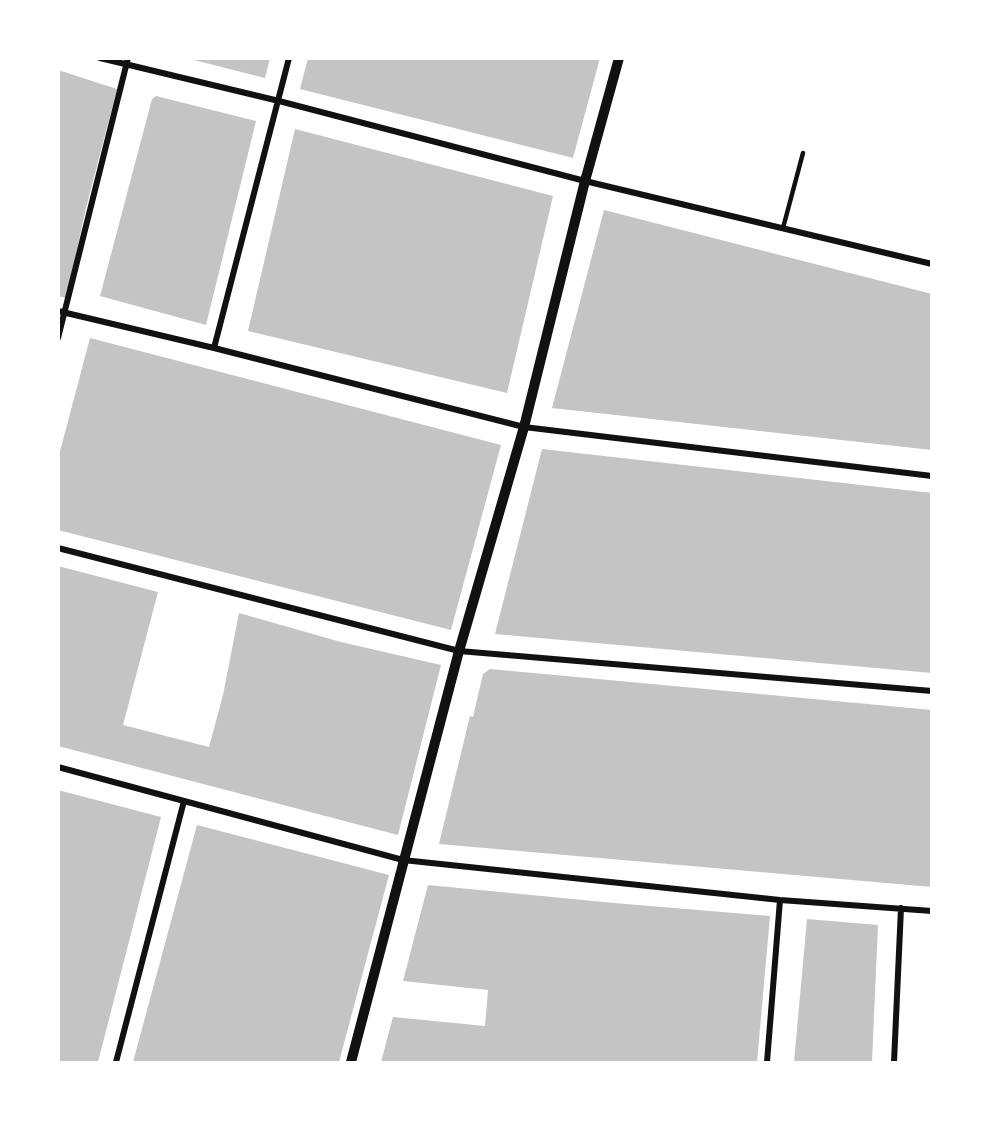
<!DOCTYPE html>
<style>
body{margin:0}
#map{position:relative;width:990px;height:1121px;overflow:hidden;background:#fff;font-family:Cabin,sans-serif}
canvas{display:block}
.frame{position:absolute;inset:0;border:60px solid #fff;pointer-events:none}
</style>
<div id="map">
<canvas width="990" height="1121"></canvas>
<div class="frame"></div>
</div>
<script>
const context = document.querySelector('canvas').getContext('2d');
context.lineJoin = 'round';
function fill(path, color) { context.fillStyle = color; context.fill(path, 'evenodd'); }
function stroke(path, color, width, dash) { context.strokeStyle = color; context.lineWidth = width; context.lineCap = dash ? 'butt' : 'round'; context.setLineDash(dash || []); context.stroke(path); }
fill(new Path2D(`
 M186,58h84l-5,20z
 M308,58h292l-27,100 -273,-69z
 M58,70l59,19 -31,119 -20,90 -8,-2z
 M156,96l100,25 -50,204 -106,-29 52,-197z
 M295,129l258,67 -46,197 -259,-62z
 M604,210l328,84v156l-380,-42z
 M90,338l411,107 -50,185 -393,-100v-71z
 M542,449l390,44v180l-437,-39z
 M58,566l100,26 -35,133 86,22 14,-52 16,-82 102,29 100,23 -43,170 -340,-89z
 M490,669l442,41v177l-493,-43 31,-128 3,1 10,-43z
 M58,790l103,27 -63,245h-40z
 M197,825l192,50 -50,187h-206z
 M428,885l186,18 156,13 -13,146h-376l12,-45 92,9 3,-36 -85,-9z
 M807,919l71,6 -6,137h-78z`), '#c4c4c4');
stroke(new Path2D(`
 M783,228l20,-75`), '#111', 4.5);
stroke(new Path2D(`
 M100,58l179,43 306,80 347,83
 M58,311l156,37 310,79 408,49
 M58,338l70,-280
 M214,348l75,-290
 M58,548l401,103 473,40
 M58,767l345,93 377,40 152,11
 M116,1062l68,-261
 M767,1062l13,-162
 M894,1062l7,-154`), '#111', 6);
stroke(new Path2D(`
 M351,1062l108,-411 65,-224 61,-246 34,-123`), '#111', 10);
</script>
